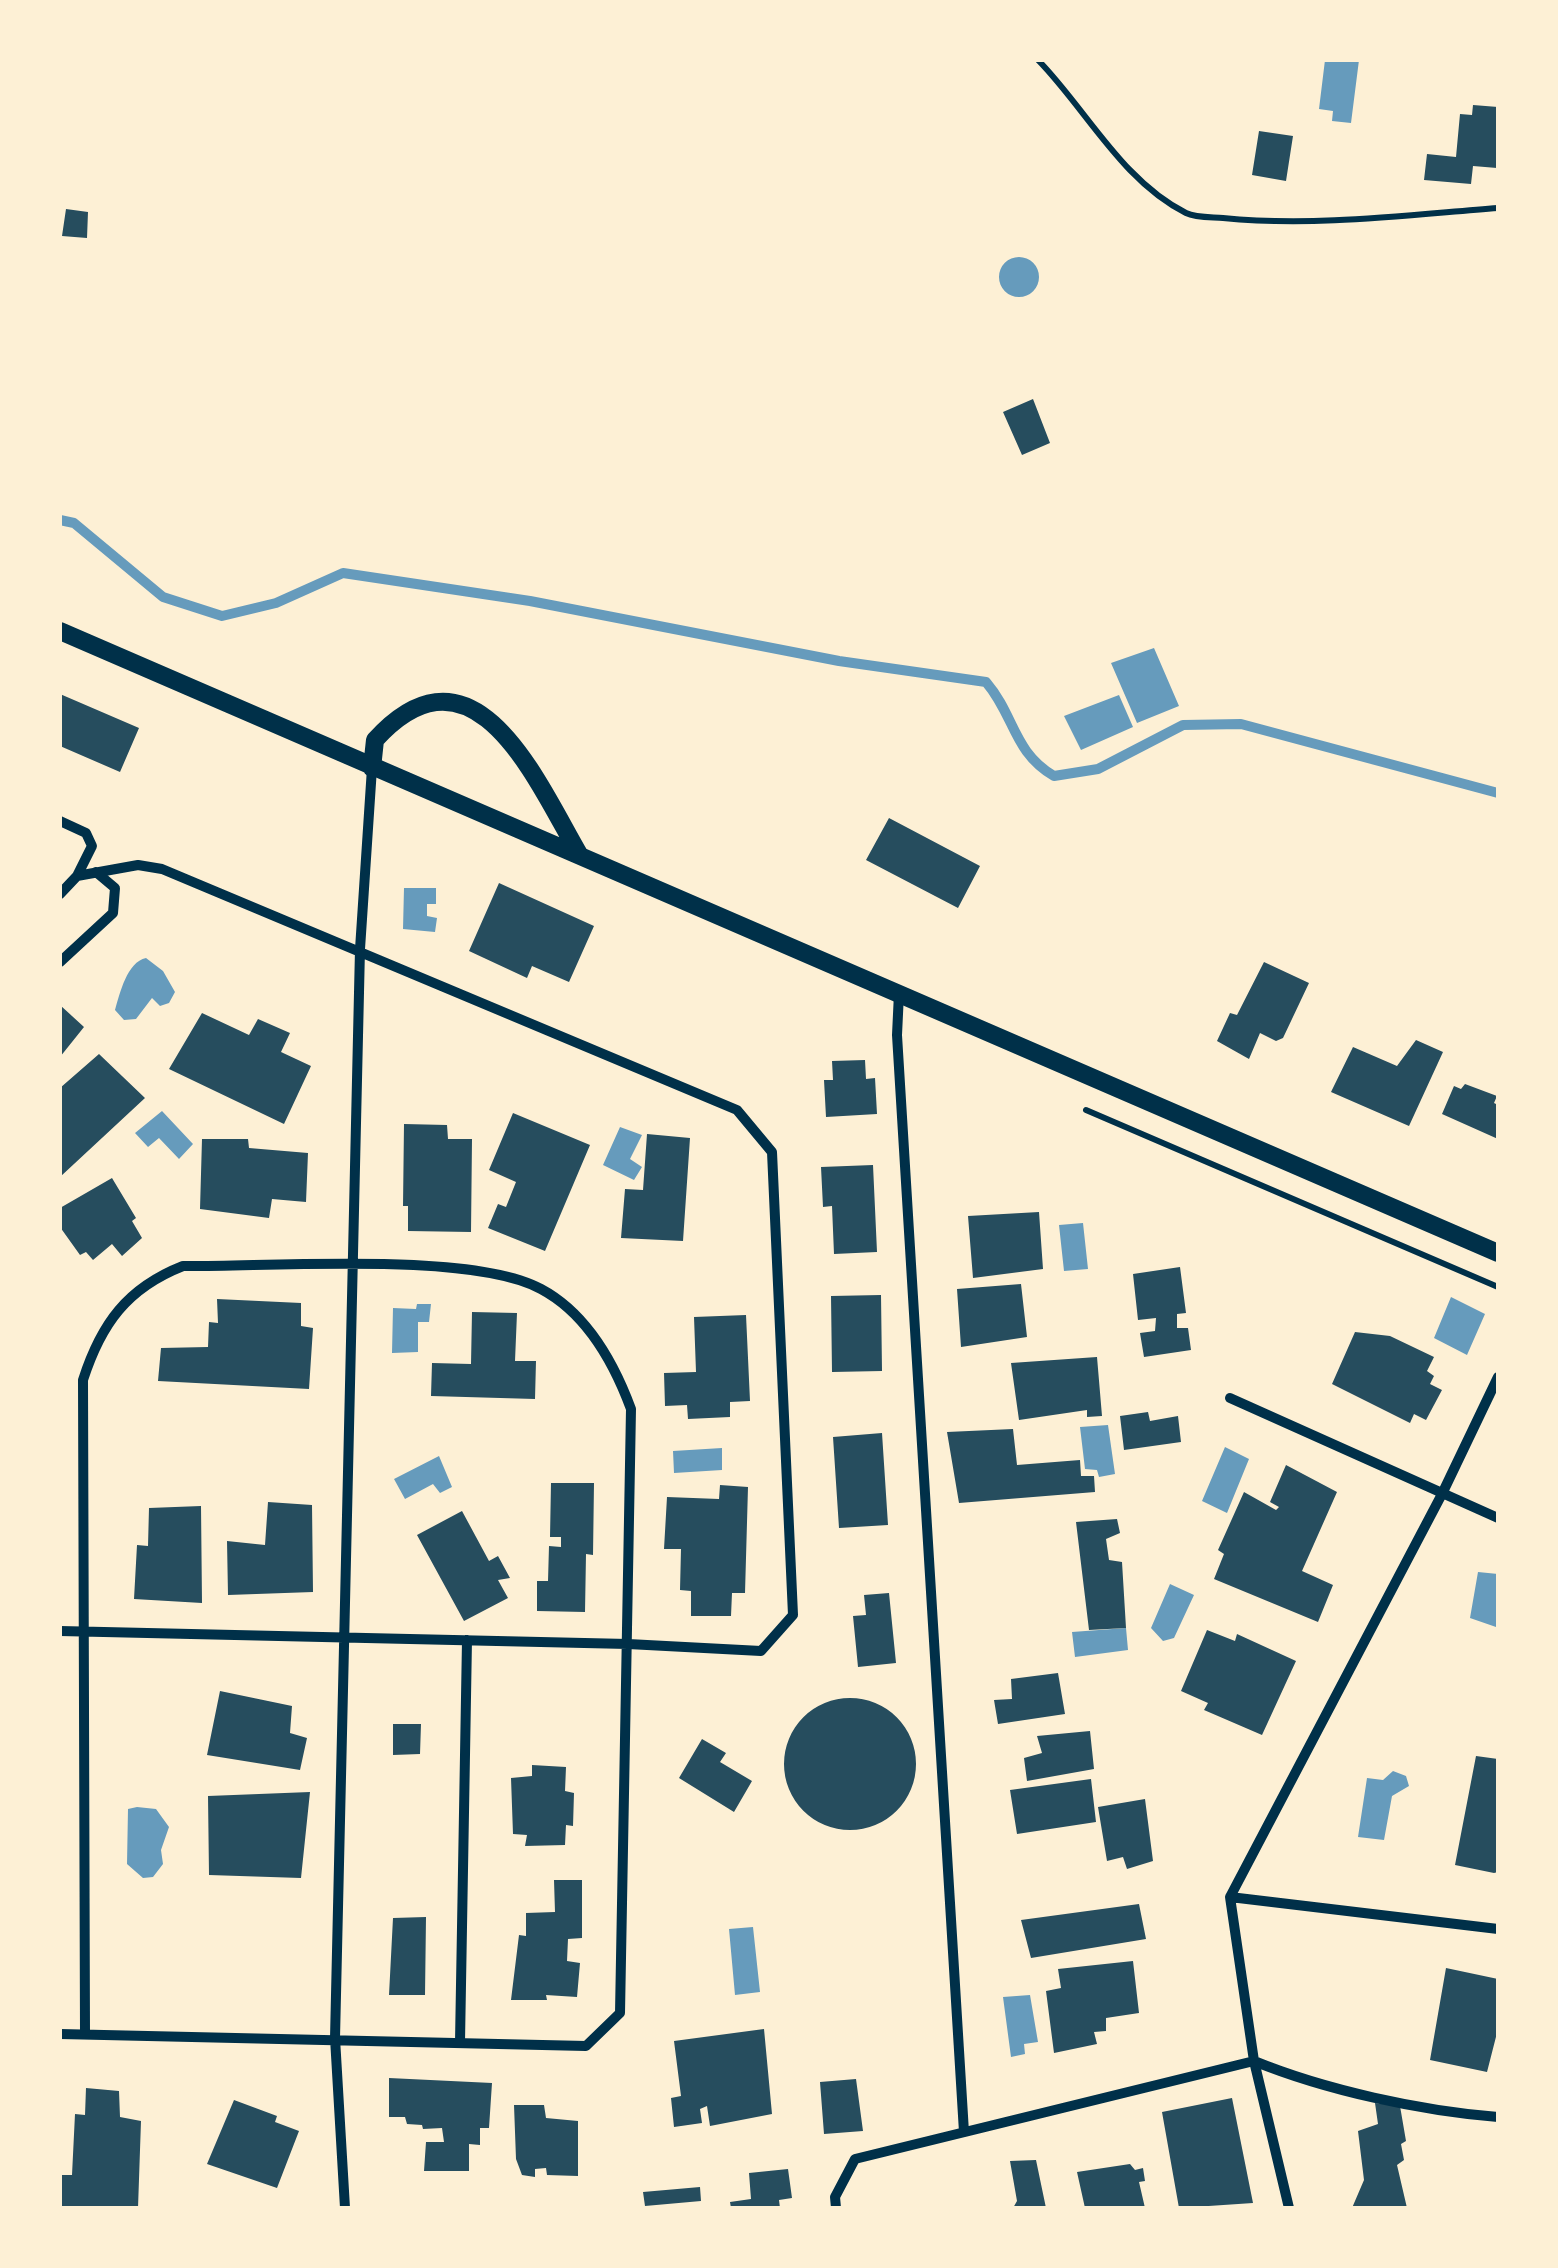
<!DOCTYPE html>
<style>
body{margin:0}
#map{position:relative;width:1558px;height:2268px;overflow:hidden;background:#fdf0d5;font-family:"Fira Sans Condensed",sans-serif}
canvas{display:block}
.frame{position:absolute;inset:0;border:62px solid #fdf0d5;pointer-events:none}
</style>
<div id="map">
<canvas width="1558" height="2268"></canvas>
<div class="frame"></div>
</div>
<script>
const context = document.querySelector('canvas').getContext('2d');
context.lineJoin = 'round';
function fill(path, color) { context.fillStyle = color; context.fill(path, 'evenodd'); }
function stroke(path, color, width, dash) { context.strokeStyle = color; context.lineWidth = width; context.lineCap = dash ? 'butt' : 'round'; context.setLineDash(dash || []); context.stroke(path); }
fill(new Path2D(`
 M1325,60h34l-8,63 -19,-2 1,-10 -14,-2z
 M999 277a20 20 0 1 1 40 0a20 20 0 1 1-40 0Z
 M1154,648l25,58 -42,17 -26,-60z
 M1119,695l14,32 -52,23 -17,-34z
 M404,888h32v16h-9v12l10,2 -2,14 -32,-3z
 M146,958l17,13 12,21 -6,11 -9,3 -8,-8 -16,21 -12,1 -9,-10c5,-17 12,-48 31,-52z
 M162,1111l31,33 -14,15 -20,-21 -11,9 -13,-14z
 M620,1127l22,8 -12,24 12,8 -8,13 -31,-15z
 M1083,1223l5,46 -24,2 -5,-46z
 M1451,1297l34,17 -18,41 -33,-17z
 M417,1304h14l-2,18h-11v30l-26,1 1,-45 23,1z
 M1108,1425l7,49 -16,3 -2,-7 -12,-1 -5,-42z
 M1225,1447l24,12 -22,54 -25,-12z
 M722,1448v22l-48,3 -1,-22z
 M439,1456l13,31 -12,6 -7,-9 -28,15 -11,-20z
 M1478,1572l20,2 -2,53 -26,-9z
 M1170,1584l24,11 -20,43 -11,3 -12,-13z
 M1126,1628l2,22 -53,7 -3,-25z
 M1393,1771l13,5 3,10 -17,10 -8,44 -26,-3 9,-59 16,2z
 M137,1807l19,2 13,18 -8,23 2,14 -10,13 -10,1 -16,-14 1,-55z
 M753,1927l7,65 -25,3 -6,-66z
 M1030,1995l8,47 -14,2 1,10 -14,3 -8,-60z`), '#669bbc');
stroke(new Path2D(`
 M60,520l14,3 89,74 59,19 54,-13 67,-30 187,28 309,60 147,21c29,34 27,70 68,94l44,-7 85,-44 58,-1 257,69`), '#669bbc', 10);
fill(new Path2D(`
 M1473,105l25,2 -1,61 -24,-2 -2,18 -47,-4 3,-26 29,3 4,-43 12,1z
 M1259,131l34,5 -7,45 -34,-6z
 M66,209l22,3 -1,26 -25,-2z
 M1033,399l17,44 -28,12 -19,-43z
 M60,694l79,34 -19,44 -60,-26z
 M889,818l91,48 -22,42 -92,-48z
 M499,883l95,43 -25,56 -37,-16 -5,12 -58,-27z
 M1264,962l45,21 -26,55 -7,3 -16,-8 -11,26 -32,-18 13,-28 7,2z
 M60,1005l24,22 -24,30z
 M202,1013l47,22 9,-16 32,14 -9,19 30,14 -27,58 -115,-55z
 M1416,1040l27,12 -34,74 -78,-34 22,-45 44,19z
 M99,1054l46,44 -85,79v-89z
 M865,1060l1,19 9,-1 2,36 -51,3 -2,-37h9l-1,-19z
 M1465,1084l32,12 -3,7 4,2v34l-56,-25 12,-28 7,3z
 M513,1113l77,32 -45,106 -57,-23 10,-24 8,3 10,-25 -27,-12z
 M404,1124l43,1 1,14h24l-1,93 -63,-1v-25h-5z
 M647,1134l43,4 -7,103 -62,-3 4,-49 18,1z
 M202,1139h46l1,9 59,5 -2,49 -34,-3 -3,19 -69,-9z
 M873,1165l4,87 -43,2 -2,-48 -9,1 -2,-40z
 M112,1178l24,40 -4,3 10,17 -20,18 -10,-12 -19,16 -7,-8 -6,3 -20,-28v-19z
 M1039,1212l4,57 -70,9 -5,-62z
 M1180,1267l6,46 -9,1v14h11l3,22 -47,7 -4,-24 15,-2 1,-13 -18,2 -5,-46z
 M1021,1284l6,53 -66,10 -4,-58z
 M881,1295l1,76 -50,1 -1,-76z
 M217,1299l84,4v23l12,2 -4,61 -151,-8 3,-33 47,-1 1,-25 9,1z
 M472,1312l45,1 -2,48h21l-1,38 -104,-3 1,-33 39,1z
 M746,1315l4,86 -20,1v15l-42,2 -1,-14 -22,1 -1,-33 32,-1 -2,-55z
 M1355,1332l35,4 44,21 -7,14 7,5 -4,8 12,6 -16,30 -12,-6 -4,9 -78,-39z
 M1097,1357l5,59 -15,1v-7l-68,10 -8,-57z
 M1148,1412l2,9 28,-5 3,26 -57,8 -4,-34z
 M1013,1429l4,36 63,-5 1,16h13l1,16 -136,11 -12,-71z
 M882,1433l6,92 -49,3 -6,-91z
 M1286,1465l51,27 -35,79 31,14 -15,37 -104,-43 10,-25 -6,-4 26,-58 32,18 3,-3 -9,-5z
 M551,1483h43l-1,72 -7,-1 -1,58 -48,-1v-30h11l1,-35 12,1v-10h-11z
 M720,1485l28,2 -3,106h-13l-1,23h-40v-25l-11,-1 1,-41h-17l3,-52 52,2z
 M268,1502l44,3 1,87 -85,3 -1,-54 38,4z
 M201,1506l1,97 -68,-4 3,-54 11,1 1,-38z
 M462,1511l27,50 9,-5 12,22 -12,2 10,18 -44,23 -47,-86z
 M1117,1519l3,14 -14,6 3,21 13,2 4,66 -37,2 -13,-108z
 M889,1593l7,70 -38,4 -5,-51 13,-1 -2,-20z
 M1207,1630l28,11 2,-7 59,27 -34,74 -58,-25 4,-7 -27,-12z
 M1058,1673l7,41 -67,10 -4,-24 18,-1 -1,-20z
 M220,1691l72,15 -2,27 17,5 -7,32 -93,-15z
 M784 1764a66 66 0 1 1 132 0a66 66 0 1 1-132 0Z
 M393,1724h28l-1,30 -27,1z
 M1090,1731l4,38 -67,12 -3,-23 18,-5 -5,-17z
 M702,1739l24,14 -6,9 32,19 -18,31 -55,-34z
 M1476,1756l22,3v113l-4,1 -39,-8z
 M532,1765l34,2 -1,24 9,2 -1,33 -7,-1 -1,20 -40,1 2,-11 -14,-1 -2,-56 21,-2z
 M1091,1779l5,43 -79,12 -7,-44z
 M310,1792l-9,86 -92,-3 -1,-79z
 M1145,1799l8,62 -26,8 -4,-12 -16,4 -9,-54z
 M554,1880h28v58l-14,1 -1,22 13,2 -3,34 -31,-2 1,5h-36l8,-65 7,1v-23l29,-1z
 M1139,1904l7,35 -115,19 -10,-38z
 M426,1917l-1,78h-36l4,-77z
 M1133,1961l6,52 -33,5v13l-12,1 3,12 -43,9 -8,-62 15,-3 -3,-19z
 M1446,1968l52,11v50l-11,43 -57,-12z
 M764,2029l8,85 -62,12 -3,-20 -7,3 2,14 -28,4 -3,-29 10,-2 -7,-55z
 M389,2078l103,5 -3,45h-9v17l-11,-1v27h-45l2,-29h18l-2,-14 -19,1 -1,-4 -15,-1 -2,-7h-16z
 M856,2079l7,52 -39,3 -4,-52z
 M86,2088l33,3 1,26 21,4 -3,87h-78l1,-33h11l3,-61 10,1z
 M1232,2098l21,105 -74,5 -17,-96z
 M234,2100l43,16 -2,6 24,9 -22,57 -70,-24z
 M1375,2103l25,3 6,35 -5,3 3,16 -7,5 10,43h-55l12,-28 -6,-49 20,-7z
 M514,2105h30l2,13 32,3v55l-31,-1 -1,-7 -11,1v8l-13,-2 -6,-16z
 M1036,2160l10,48h-33l4,-7 -7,-40z
 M1130,2164l5,6 8,-2 2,13 -6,1 6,26h-60l-8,-36z
 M788,2169l4,29 -13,2 1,8h-49l-1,-6 21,-3 -2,-26z
 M700,2187l1,14 -56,5 -2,-14z`), '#264d5e');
stroke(new Path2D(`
 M1038,60c48,49 84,121 148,153 10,5 26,4 37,5 91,9 184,-3 275,-10
 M1086,1110l412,177`), '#003049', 6);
stroke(new Path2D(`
 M60,821l26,12 6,13 -15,30 -17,18
 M60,962l53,-49 2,-25 -19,-16
 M899,993l-2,42 67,1097
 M1230,1398l268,120
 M60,1631l568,13 133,7 32,-36 -21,-463 -35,-42 -575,-241 -24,-4 -61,11
 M1230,1897l268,32
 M60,2034l526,12 34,-33 11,-604c-17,-46 -45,-96 -90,-120 -69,-38 -272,-22 -358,-23 -56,22 -82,58 -100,114l2,654
 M460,2042l7,-402
 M1254,2061c71,29 167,50 244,56
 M345,2208l-10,-170 25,-1089 12,-181
 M836,2208l-1,-11 20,-38 399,-98
 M1289,2208l-35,-147 -24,-164 212,-403 56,-117`), '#003049', 10);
stroke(new Path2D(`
 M60,631l1438,622
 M372,768l3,-28c99,-109 162,42 204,114`), '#003049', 18);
</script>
